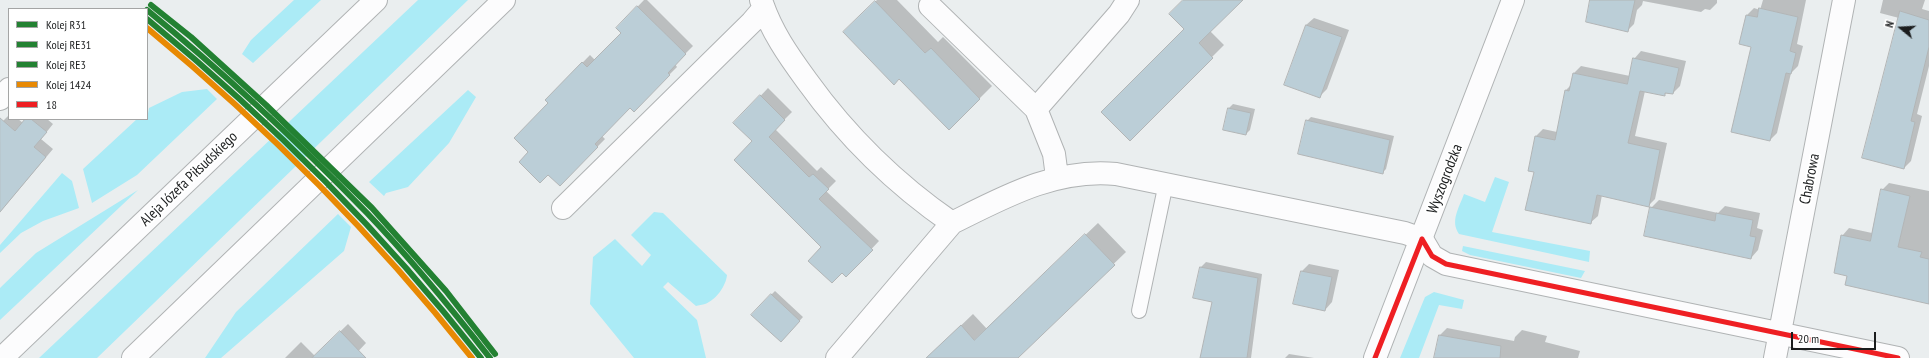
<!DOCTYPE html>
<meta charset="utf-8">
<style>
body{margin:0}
#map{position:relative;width:1929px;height:358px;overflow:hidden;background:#eaeeef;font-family:"PT Sans Narrow",sans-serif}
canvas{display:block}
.legend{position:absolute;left:8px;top:8px;width:140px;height:112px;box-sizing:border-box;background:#fff;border:1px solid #a4a5a5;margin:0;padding:5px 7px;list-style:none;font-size:12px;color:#1b1d1e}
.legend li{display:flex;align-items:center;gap:8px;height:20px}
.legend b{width:20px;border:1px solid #a4a5a5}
.north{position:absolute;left:1881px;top:8px;width:40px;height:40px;-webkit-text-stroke:3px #fff;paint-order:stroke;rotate:288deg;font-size:11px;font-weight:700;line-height:16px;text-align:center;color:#1b1d1e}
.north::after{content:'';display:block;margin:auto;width:14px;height:18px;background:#1b1d1e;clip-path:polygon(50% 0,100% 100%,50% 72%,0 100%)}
.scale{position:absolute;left:1791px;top:332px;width:85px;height:18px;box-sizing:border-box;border:2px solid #1b1d1e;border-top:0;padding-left:5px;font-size:12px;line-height:14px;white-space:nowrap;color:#1b1d1e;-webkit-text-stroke:3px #fff;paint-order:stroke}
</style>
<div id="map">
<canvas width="1929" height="358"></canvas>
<ul class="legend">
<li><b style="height:5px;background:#238132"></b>Kolej R31</li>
<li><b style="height:5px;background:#238132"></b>Kolej RE31</li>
<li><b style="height:5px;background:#238132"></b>Kolej RE3</li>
<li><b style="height:5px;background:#e88903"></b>Kolej 1424</li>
<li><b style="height:5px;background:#ee1f23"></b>18</li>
</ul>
<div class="north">N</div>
<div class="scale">20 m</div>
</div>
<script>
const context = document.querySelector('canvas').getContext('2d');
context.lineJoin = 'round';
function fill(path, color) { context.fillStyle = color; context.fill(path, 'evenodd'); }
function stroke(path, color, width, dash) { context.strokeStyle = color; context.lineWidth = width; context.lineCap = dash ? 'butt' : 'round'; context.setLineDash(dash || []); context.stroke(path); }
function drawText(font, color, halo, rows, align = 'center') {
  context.font = font + ' "PT Sans Narrow",sans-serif'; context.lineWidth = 4; context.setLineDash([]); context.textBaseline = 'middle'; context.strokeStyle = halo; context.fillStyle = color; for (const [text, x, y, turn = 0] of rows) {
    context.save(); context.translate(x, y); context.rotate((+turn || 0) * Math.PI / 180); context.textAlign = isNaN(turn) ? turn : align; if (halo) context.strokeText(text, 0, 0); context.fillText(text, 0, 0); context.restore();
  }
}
fill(new Path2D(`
 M294,0h27l-68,63 -11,-9 9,-14z
 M418,0h50l-371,358h-58z
 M207,89l10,10 -80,76 -45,28 -9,-34 54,-50h10l2,-11 33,-16z
 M468,90l8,7 -27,46 -41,44 -22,6 -2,3 -15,-14z
 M62,173l10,8 7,27 -36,13 -22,12 -21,20v-8z
 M1495,177l14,5 -17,50 98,19 -1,11 -130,-28c-9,-13 0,-26 5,-40l21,8z
 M138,190l-138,130v-32l36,-35z
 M654,212l9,1 64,62c-1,11 -11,25 -22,29 -2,1 -7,1 -9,2l-28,-24 -5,5 34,33 9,38h-72l-44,-54 3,-47 22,-18 27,27 9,-11 -20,-20z
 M338,214l13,13 -7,24 -123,107h-16l31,-46z
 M1463,246l122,25 -4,7 -111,-23 -8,-4z
 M1434,292l30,8 -2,9 -23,-4 -20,53h-19l25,-61z`), '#abebf6');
fill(new Path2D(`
 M644,0h3l46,46 -18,18 2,3 -43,43 -4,-3 -28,29 3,3 -45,46 -30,-33 20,-49 -4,-3 44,-45 5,5 27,-27 -5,-5z
 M877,0h20l41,42 5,-5 49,49 -43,43 -50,-51 -55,-46z
 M1185,0h56l-31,31 14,14 -94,94 55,-110z
 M1592,0h125v3l-7,7 -5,-1 -4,3 -58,-11 -1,4 -5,5 -3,14 -6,6z
 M1763,0h43l-9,44 6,2 -5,20 -7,7 -14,60 -7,7 -23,-125 7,-7 6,2z
 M1883,0h42l-3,9 7,2v55l-12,48 5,2 -11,45 -7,7 -5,-150 -19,-5z
 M1314,18l35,12 -22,59 -7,7 -35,-12 21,-59z
 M1641,51l45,10 -6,25 -7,7 -6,-1 -3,3 -19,-4 -10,45 32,7 -12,56 -7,7 -46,-11 -4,21 -8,7 -55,-52 -6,-1 7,-34 7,-7 14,3 9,-42 5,-5 3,-12 7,-7 49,10 4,-17z
 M768,88l24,24 -17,17 42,42 4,-4 15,14 -10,10 53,50 -33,35 -24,-29 -69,-106 -18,-18z
 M1233,104l22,5 -5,21 -4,4 -22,-5 5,-21z
 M9,115v4h9l5,4 3,-4h21l6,5 -12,15 12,10 -53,63v-88z
 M1311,117l83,19 -8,33 -4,4 -75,-52z
 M1889,183l40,8v111l-81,-27 -6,-39 7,-8 23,5 10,-43z
 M1659,200l59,13 7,-7 35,7 -3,15 6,2 -5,20 -7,8 -100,-50z
 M1098,223l28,29 -110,106h-89l46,-44 14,15z
 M1206,262l56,12 -11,84h-50l12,-57 -12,-34z
 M1309,264l30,6 -7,32 -7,8 -30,-7 7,-32z
 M775,291l28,26 -22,24 -10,-46z
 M348,324l18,19 -14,15h-67l16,-16 14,14z
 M1447,328l67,13 1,-4 7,-7 25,6 -2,6 35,9 -2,7h-143l5,-23z
 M1289,354l25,4h-29z`), '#0003');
const building = new Path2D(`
 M1183,0h60l-44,43 14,15 -83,83 -29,-29 83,-83 -15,-15z
 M1590,0h45l-7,32 -42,-10z
 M875,1l50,52 6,-5 49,51 -31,31 -50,-51 -5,6 -51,-53z
 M637,6l49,48 -18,19 2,2 -36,37 -4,-4 -35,36 3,3 -38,39 -12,-11 -8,8 -21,-21 9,-10 -14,-14 34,-35 -3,-3 37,-38 5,5 34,-34 -5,-5z
 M1759,8l39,9 -8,34 6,2 -5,21 -5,-1 -16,68 -39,-9 20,-85 -12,-3 7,-29 11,2z
 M1900,11l29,9v27l-18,74 4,1 -11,47 -42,-11z
 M1306,25l36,12 -22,61 -36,-13z
 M1633,58l46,10 -6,26 -8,-1v3l-25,-5 -12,52 32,7 -11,57 -52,-12 -6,29 -66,-14 9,-38 -6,-1 7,-35 20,4 10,-50 4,1 4,-18 54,11z
 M760,95l25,25 -16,17 40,40 4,-3 16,15 -10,10 54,51 -27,27 -4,-4 -10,10 -24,-22 13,-14 -87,-87 18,-19 -19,-18z
 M1228,108l23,5 -5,22 -23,-5z
 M0,118l15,13 10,-12h6l16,13 -13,15 12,10 -46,55z
 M1306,120l84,20 -7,34 -85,-20z
 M1881,189l29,7 -12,51 24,5 -2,5 9,2v45l-84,-19 2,-9 -13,-3 7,-38 29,6z
 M1650,207l65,14 1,-8 37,7 -3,16 6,1 -5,22 -107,-23z
 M1085,234l30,31 -97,93h-92l35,-33 13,15z
 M1200,267l58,11 -11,80h-47l12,-56 -19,-4z
 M1301,271l31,6 -7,34 -32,-7z
 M771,294l29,27 -19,21 -30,-27z
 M340,331l26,27h-54z
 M1439,335l62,11 -1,12h-66z`);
fill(building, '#bbced7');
stroke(building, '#b2b5b6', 1);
const lane = new Path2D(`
 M1139,311l27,-128`);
const street = new Path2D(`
 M761,0c10,31 27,55 46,81 41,57 87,102 145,142 52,-26 104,-55 164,-49l289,59 17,6 10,17 14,8 452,94
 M930,6l106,103
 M0,99l9,-10
 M1057,177l-3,-23 -18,-45 83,-95 9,-14
 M563,208l189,-186 12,-14
 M837,358l115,-135
 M1775,358l69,-358`);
const secondary = new Path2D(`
 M2,358l374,-358
 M133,358l371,-358
 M1375,358l138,-358`);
stroke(lane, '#b0b3b4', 16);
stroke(street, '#b0b3b4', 24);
stroke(secondary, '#b0b3b4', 24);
stroke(lane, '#fcfcfd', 14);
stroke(street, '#fcfcfd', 22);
stroke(secondary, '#fcfcfd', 22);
stroke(new Path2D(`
 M1422,239l10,17 14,8 452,94
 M1375,358l47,-119`), '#ee1f23', 5);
stroke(new Path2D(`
 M147,10c76,62 151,132 220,203 44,46 84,95 123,145`), '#238132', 6);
stroke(new Path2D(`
 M147,19c123,101 236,214 334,339`), '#238132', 6);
stroke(new Path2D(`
 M151,5l40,32 75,68 106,103 74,83 49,63`), '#238132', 6);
stroke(new Path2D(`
 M147,28c119,98 229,209 325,330`), '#e88903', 6);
drawText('15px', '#1b1d1e', '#fff', [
 ["Aleja Józefa Piłsudskiego",189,179,-44],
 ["Wyszogrodzka",1445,179,-69],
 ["Chabrowa",1810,179,-79]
]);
</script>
